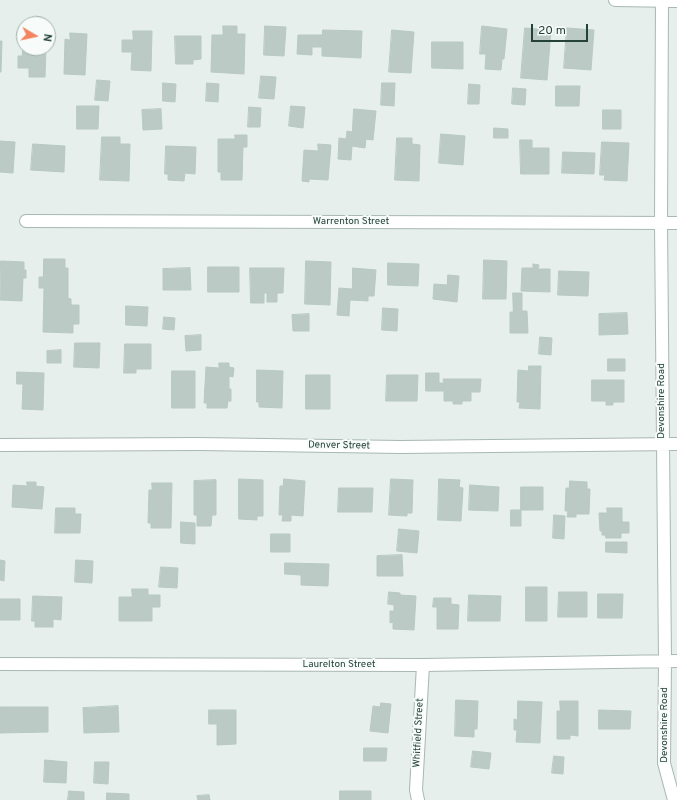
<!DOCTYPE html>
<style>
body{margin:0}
#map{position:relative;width:677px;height:800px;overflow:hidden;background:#e6efeb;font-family:Overpass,sans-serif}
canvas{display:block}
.north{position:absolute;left:16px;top:16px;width:40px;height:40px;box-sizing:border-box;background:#f7fbf9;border:1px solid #a3b1ad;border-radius:50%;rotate:99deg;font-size:11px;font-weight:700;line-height:16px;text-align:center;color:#24423a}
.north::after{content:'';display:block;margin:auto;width:14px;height:18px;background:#f4845f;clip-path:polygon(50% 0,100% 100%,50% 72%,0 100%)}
.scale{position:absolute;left:531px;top:24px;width:57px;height:18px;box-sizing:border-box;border:2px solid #24423a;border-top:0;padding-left:5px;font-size:12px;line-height:14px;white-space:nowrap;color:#24423a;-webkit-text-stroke:3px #f7fbf9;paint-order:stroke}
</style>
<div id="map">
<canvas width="677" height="800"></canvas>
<div class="north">N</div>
<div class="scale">20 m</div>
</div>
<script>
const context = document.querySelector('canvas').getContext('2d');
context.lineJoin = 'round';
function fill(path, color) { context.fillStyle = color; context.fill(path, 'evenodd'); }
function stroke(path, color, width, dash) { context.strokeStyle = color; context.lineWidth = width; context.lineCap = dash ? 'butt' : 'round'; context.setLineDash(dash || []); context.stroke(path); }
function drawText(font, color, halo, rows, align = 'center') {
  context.font = font + ' Overpass,sans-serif'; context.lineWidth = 4; context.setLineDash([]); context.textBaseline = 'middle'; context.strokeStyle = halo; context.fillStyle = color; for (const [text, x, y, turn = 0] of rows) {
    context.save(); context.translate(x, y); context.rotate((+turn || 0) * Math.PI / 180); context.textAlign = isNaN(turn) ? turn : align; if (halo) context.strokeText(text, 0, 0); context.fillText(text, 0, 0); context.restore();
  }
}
const building = new Path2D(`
 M223,26h14v8h8l-1,40 -33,-2 1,-37h11z
 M265,26l21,1 -2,29 -20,-1z
 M482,26l25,3 -3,30h-2l-1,11 -16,-1 1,-15h-6z
 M525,28l26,2 -4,50 -26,-2z
 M567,28l27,2 -3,40 -27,-2z
 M23,29l1,19h22l-1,29h-16v-9h-11v-12h4z
 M323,30l39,1 -1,27 -39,-2v-9h-10v8l-15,-1 1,-19h24z
 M392,30l22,2 -3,41 -22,-1z
 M133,31h19l-1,40 -20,-1 1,-18h-10v-12h11z
 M70,33l17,1 -2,41 -21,-1 1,-35 5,1z
 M175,36h26v23l-8,1v4h-17z
 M0,41h2l-1,31h-1z
 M432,42h31v27l-31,-1z
 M261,76l15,1 -2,22 -15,-1z
 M97,80l13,1 -2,20 -13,-1z
 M163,83l13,1 -1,18 -12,-1z
 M207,83l12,1 -1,18 -12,-1z
 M382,83h13l-1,23 -13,-1z
 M469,84l11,1 -1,19h-11z
 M556,86h24l-1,20h-23z
 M513,88l13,1 -1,16 -13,-1z
 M77,106h22l-1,23h-21z
 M291,106l14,1 -2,21 -14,-2z
 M249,107l12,1 -1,19h-12z
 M161,109l1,20 -19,1 -1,-20z
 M354,109l22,2 -3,29 -7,-1 -1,9 -13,-2 -1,14 -13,-1 1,-21 7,1 1,-8 5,1z
 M603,110h18v19h-18z
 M494,128l14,1v9h-14z
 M441,134l24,2 -2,29 -24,-2z
 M235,135h12v12h-4l-1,33h-21v-8h-3v-33h17z
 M102,137h18v7h10l-1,37 -29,-1z
 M397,138h15v6l8,1 -1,36 -24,-1z
 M520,140h12v8h17v26h-28z
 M0,141l15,1 -2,31 -13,-1z
 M602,142l27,1 -2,38 -23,-1 1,-5h-5z
 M33,144l32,2 -1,26 -33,-2z
 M318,144l13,1 -3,35 -19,-1v3l-7,-1 2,-31 14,1z
 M166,146l30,1 -1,27 -10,-1 -1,8 -16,-1v-6h-3z
 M563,152l32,1 -1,21 -32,-1z
 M44,259h21v9h3v30l3,1v6h8v19h-6v9l-30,-1 1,-44h-5v-11h4z
 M484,260l23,1 -1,38h-23z
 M1,261l23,1v8h2v8h-3l-1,23 -22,-1z
 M306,261l25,1 -1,43 -25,-1z
 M388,263l31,1 -1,22 -30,-1z
 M533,264l6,1 -1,4h12v23l-29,-1 1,-23h11z
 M208,267h31v25h-31z
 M190,268l1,22h-28v-21z
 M250,268h34l-1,25h-6v9h-10v-9h-3v10h-13z
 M353,268l23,2 -2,26h-6v5l-18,-1 -1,16 -12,-1 2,-27 13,1z
 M559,271l30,1 -1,24 -30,-1z
 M448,275l11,1 -2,26 -24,-3 1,-15 13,1z
 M513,293h9v18h5l1,22h-18v-21h3z
 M126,306l22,1 -1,19 -21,-1z
 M383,308l15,1 -1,22 -15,-1z
 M627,313l1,21 -29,1v-21z
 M309,314v17h-16l-1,-16z
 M164,317l11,1 -1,12 -11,-1z
 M201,335v15l-15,1 -1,-15z
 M540,337l12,1 -1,17 -12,-1z
 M75,343h25l-1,25 -25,-1z
 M125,344h26v25h-15v4h-12z
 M61,350v13h-14v-12z
 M608,359h17v12h-17z
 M219,363h10v4l5,1 -1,9 -4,-1v13h2v12h-3l-1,7h-20v-5h-3l2,-36 13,1z
 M529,366h12l-1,43 -21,-1 1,-6h-3l1,-32 10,1z
 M257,370l26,1 -1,37 -23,-1v-5h-2z
 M172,371h23v37h-23z
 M17,372l27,1 -1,37 -21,-1 1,-25h-6z
 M426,373h13v10h5l-1,-4h38l-1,13h-9v9h-9v3h-9v-3h-9v-10h-18z
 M306,375h24v34h-24z
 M387,375h31l-1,26h-31z
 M592,380h32v22h-11v3h-7v-4h-14z
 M239,479l24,1v36h-6v4l-18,-1z
 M284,479l21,2 -2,35 -12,-1v6h-9l1,-6h-4l1,-29h3z
 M391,479l22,1 -1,33h-5v3l-18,-1z
 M439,479l21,1 -1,7 4,1 -2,33 -23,-1z
 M216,480v35h-4l-1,11h-14v-11h-3v-34z
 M570,481l17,1v7h3l-1,25h-13v3h-9l1,-6h-3l1,-23h3z
 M27,482h9v4l8,1 -2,22 -30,-2 1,-22 14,1z
 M152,483h20l-1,45h-20v-5h-3l1,-33h3z
 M470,485l29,2 -1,24 -29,-1z
 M521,487h22v23h-22z
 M339,488h34l-1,24h-34z
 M56,508h19v6h6l-1,19h-25z
 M607,508h15v14h7v11h-8v5h-15l-1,-3h-3v-4h-2l-1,-18h8z
 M511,510h10v16h-10z
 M554,515l11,1 -1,23 -11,-1z
 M181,522l14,1v21l-14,-1z
 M399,529l20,2 -2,22 -20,-2z
 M271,534h19v18h-19z
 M606,542h21v11l-21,-1z
 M402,555l1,21h-26v-20z
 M0,560l5,1 -1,20 -4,-1z
 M76,560l17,1 -1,22 -17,-1z
 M285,563l44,1 -1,22 -27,-1v-10l-16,-1z
 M161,567l17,1 -1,20 -18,-1z
 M526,587h21v34h-21z
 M132,589h16v6h12v12h-8v14h-33v-24h13z
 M389,592l11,1v2l16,1 -2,34 -21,-1v-7l-3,1v-12h4v-6l-6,-1z
 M559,592h28v25h-29z
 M598,594h25l-1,24h-24z
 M469,595l32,1 -1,25h-32z
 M33,596l29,1 -1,23 -8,-1v8h-18v-6h-3z
 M434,598h17v6l8,1 -1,24h-21v-22h-4z
 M0,599h20v21h-20z
 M456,700l22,1 -1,28h-3v8l-19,-1z
 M518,701l24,1 -2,41 -24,-1 1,-12h-3v-11l3,1z
 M560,701h18v35l-8,-1v4h-13v-28h3z
 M381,703l10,1 -3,29 -18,-2 3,-25 7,1z
 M118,706l1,26 -35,1 -1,-25z
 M0,707h48v25l-48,1z
 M209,710h27v34l-19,1v-21h-8z
 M599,710l32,1 -1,18h-31z
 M364,748h23l-1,13h-22z
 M473,751l18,2 -2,16 -18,-2z
 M554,756l10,1 -1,17 -11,-1z
 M45,760l22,2 -1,21 -22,-1z
 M95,762h14l-1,22 -14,-1z
 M69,791l15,1v8h-16z
 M340,791h31v9h-31z
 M107,793l22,1v6h-22z
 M209,795l1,5h-12l-1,-4z`);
fill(building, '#bbcac4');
stroke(building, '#b8c9c2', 1);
const minor = new Path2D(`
 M615,0l62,1
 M662,0l-1,223 4,438 -1,102 10,37
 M26,221l651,2
 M0,445l198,-1 203,3 276,-3
 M0,664l423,1 254,-4
 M418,800l-2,-10 7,-125`);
stroke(minor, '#a8b8b2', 14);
stroke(minor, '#fff', 12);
drawText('10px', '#24423a', '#f7fbf9', [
 ["Warrenton Street",351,222],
 ["Devonshire Road",662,401,-90],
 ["Denver Street",339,446,1],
 ["Laurelton Street",339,665],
 ["Devonshire Road",665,725,-90],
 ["Whitfield Street",419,733,-87]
]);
</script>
